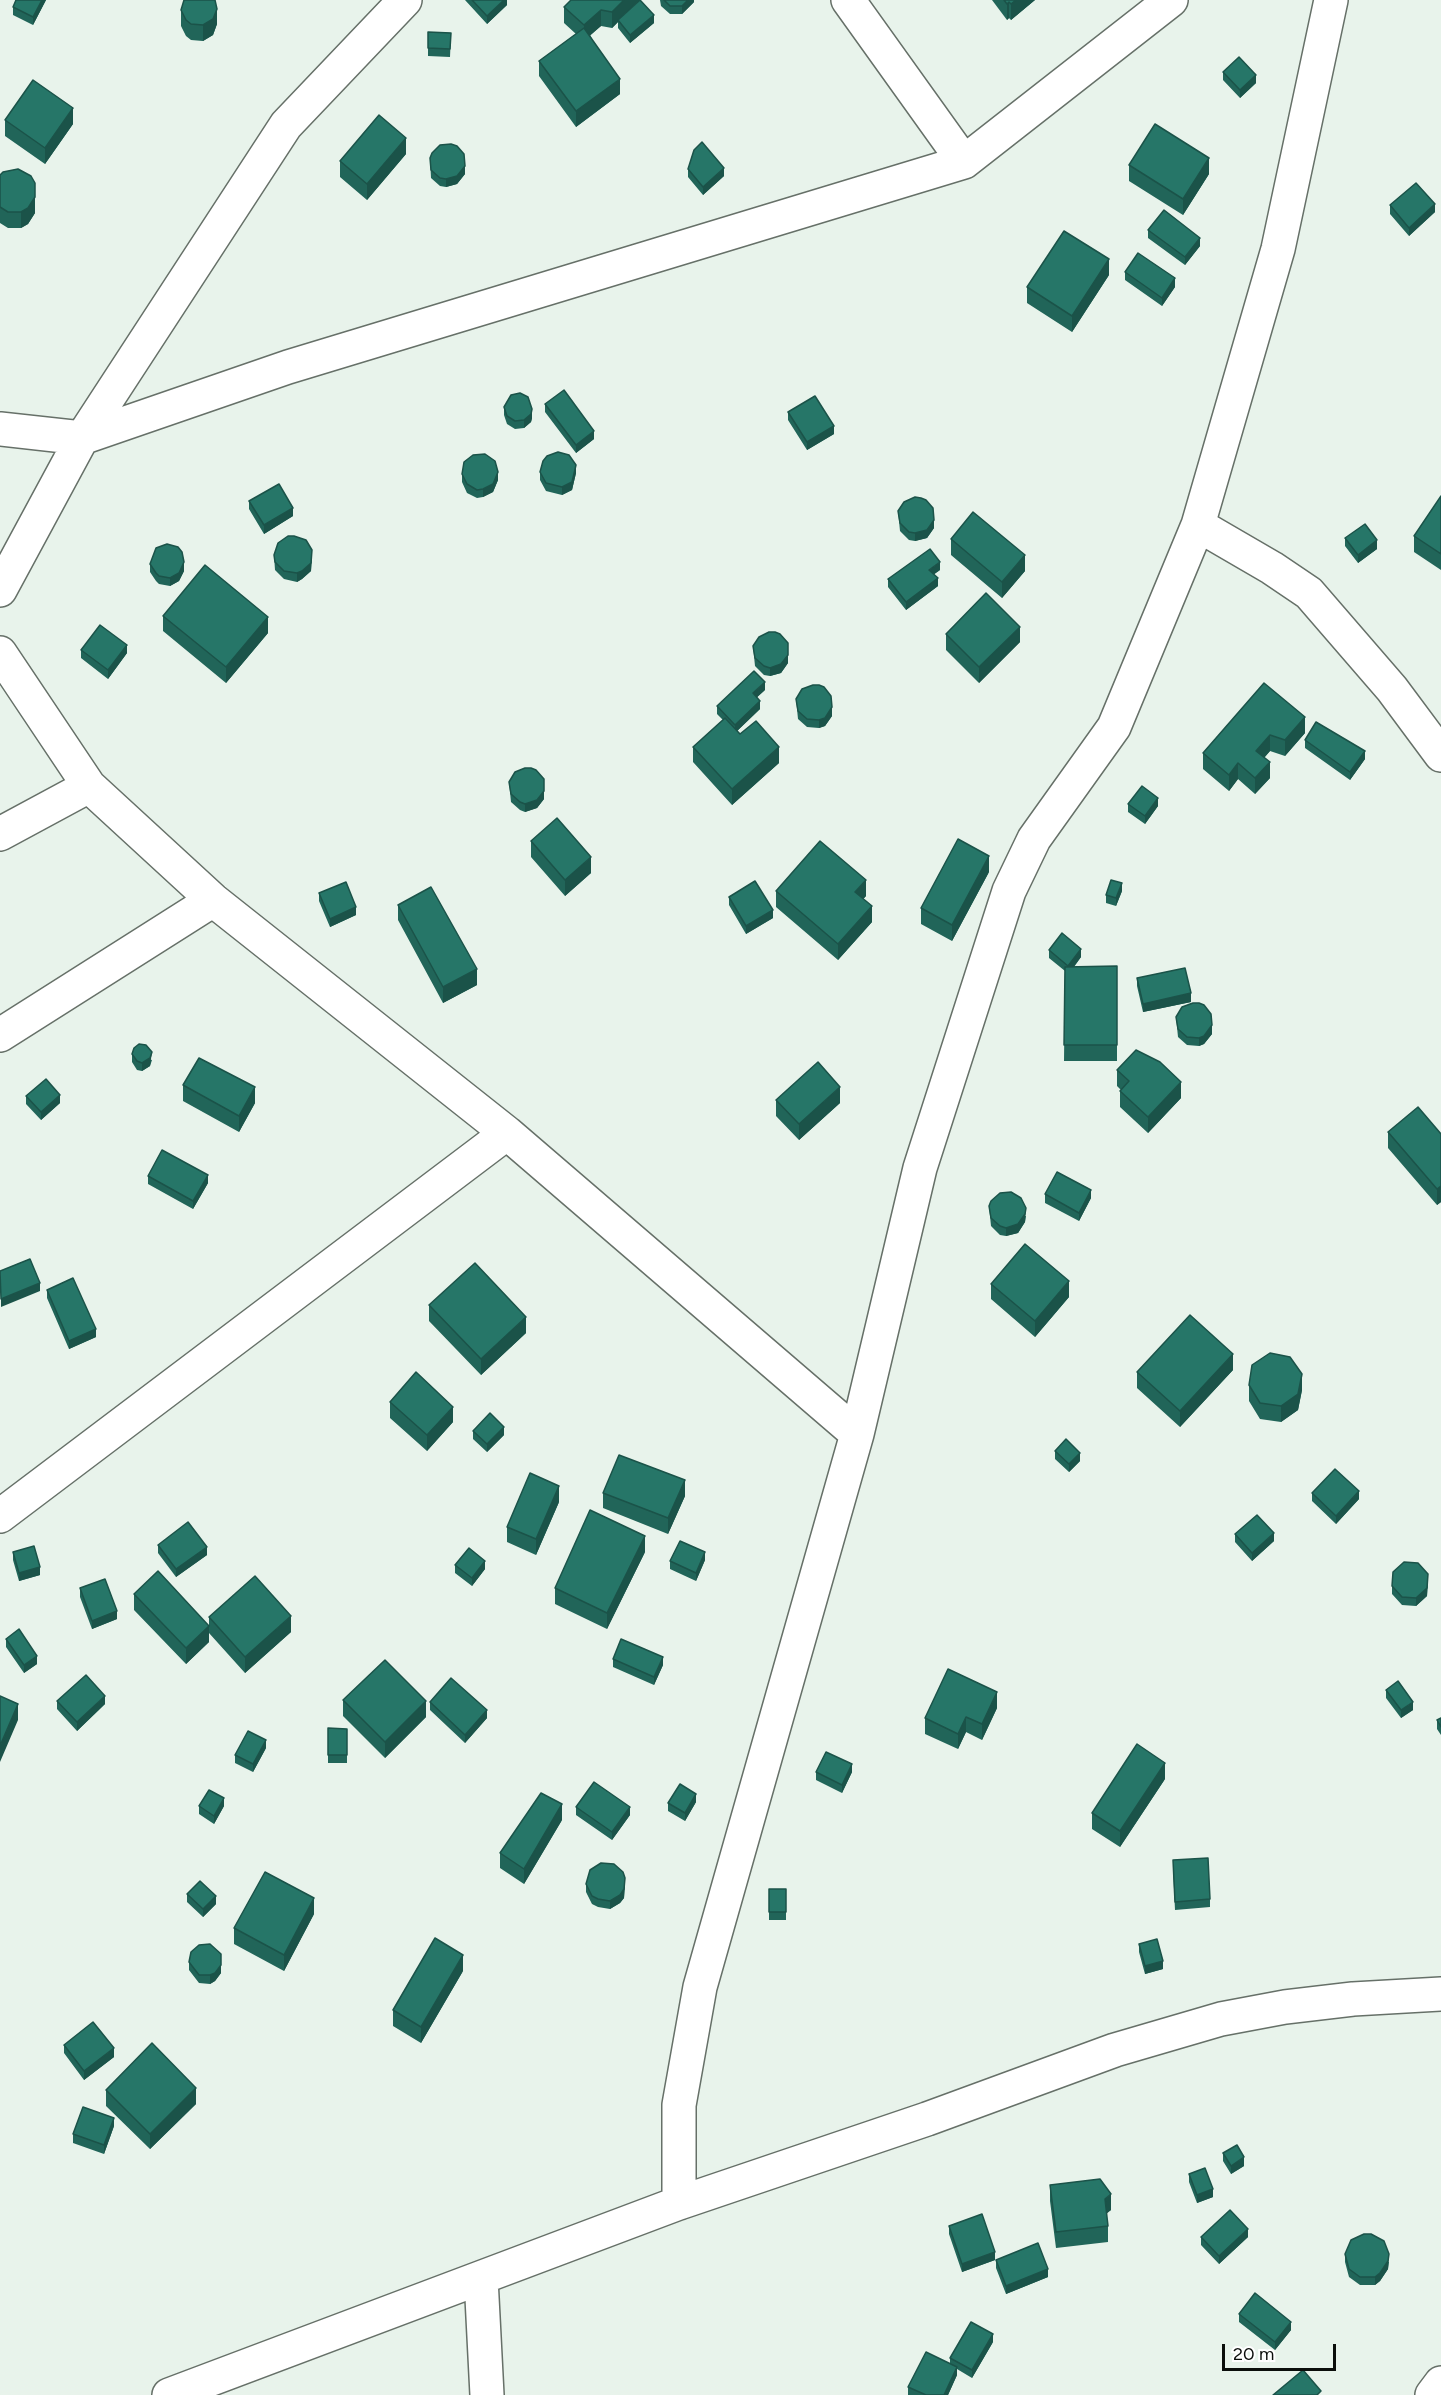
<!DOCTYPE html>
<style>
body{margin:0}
#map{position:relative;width:1441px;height:2395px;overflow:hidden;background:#e8f3eb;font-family:Figtree,sans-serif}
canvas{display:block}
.scale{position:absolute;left:1222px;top:2344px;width:114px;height:27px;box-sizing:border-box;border:3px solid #0b0e0b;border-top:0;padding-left:8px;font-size:18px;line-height:21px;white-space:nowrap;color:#0b0e0b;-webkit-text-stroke:4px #fff;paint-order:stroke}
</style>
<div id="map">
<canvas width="1441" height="2395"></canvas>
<div class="scale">20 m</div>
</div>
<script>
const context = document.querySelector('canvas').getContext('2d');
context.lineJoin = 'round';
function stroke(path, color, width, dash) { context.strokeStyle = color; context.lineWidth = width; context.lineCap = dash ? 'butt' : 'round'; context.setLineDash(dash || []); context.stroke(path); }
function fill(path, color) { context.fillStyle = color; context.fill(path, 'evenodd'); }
const minor = new Path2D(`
 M848,0l116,162
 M0,429l82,9 206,-71 676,-205 207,-162
 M1198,525l74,43 37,25 83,96 49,66
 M0,590l82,-152 204,-313 119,-125
 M0,653l89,133 124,114 294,233 350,301
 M0,834l89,-48
 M0,1035l213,-135
 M0,1516l507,-383
 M679,2203v-98l21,-118 157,-553 63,-266 89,-277 25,-52 80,-112 84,-202 80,-276 53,-249
 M481,2278l6,117
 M169,2395l510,-192 248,-84 188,-69 106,-31 64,-12 68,-8 88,-5
 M1432,2395l9,-12`);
stroke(minor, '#667068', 36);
stroke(minor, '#fff', 33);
fill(new Path2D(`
 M16,0h30l-13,25 -20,-10v-8z
 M465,0h42v5l-20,19z
 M571,0l83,23 -24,20 -12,-15v-6l-6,6 -11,-2 -11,9 30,59 -44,33 -37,-51v-15l37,-27 -12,-11v-16z
 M660,0h34v2l-12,12h-12l-9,-8z
 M992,0h43l-24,20 -2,-2 -2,2z
 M181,10l36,14 -4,11 -10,6 -12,-1 -5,-4 -5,-10z
 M428,32l23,1 -1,24 -22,-1z
 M1223,72l33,11 -16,15 -17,-18z
 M5,120l68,4 -28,40 -40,-28z
 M406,154l-39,46 -27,-23v-16z
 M430,158l35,16 -8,10 -11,3 -6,-1 -9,-8z
 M1129,165l80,9 -26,41 -54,-34z
 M688,169l36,7 -21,19 -15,-18z
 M0,175l35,38 -7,11 -7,4h-13l-8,-5z
 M1390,205l45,7 -26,24 -19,-22z
 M1148,230l52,16 -15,19 -37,-27z
 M1125,272l50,15 -13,19 -37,-26z
 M1109,275l-37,57 -45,-29v-16z
 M545,404l49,35 -18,14 -31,-41z
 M504,407l28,11 -1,4 -7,6 -9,1 -8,-5 -3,-9z
 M788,412l46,22 -27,16 -19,-30z
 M540,472l36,1 -4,17 -10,5 -16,-4 -6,-11z
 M462,474l36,6 -5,12 -10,5 -6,1 -10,-5 -5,-11z
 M1441,496v74l-27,-18v-16z
 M249,501l44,15 -29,18 -15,-25z
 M898,511l36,17 -7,10 -12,3 -6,-1 -9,-9z
 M1345,538l32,11 -19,14 -13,-17z
 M951,539l74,32 -23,27 -51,-43z
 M274,555l38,3 -1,13 -9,8 -5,3 -13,-3 -9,-9z
 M150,564l34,7 -5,10 -9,5 -11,-2 -3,-3 -6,-9z
 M940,570l-6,4 4,12 -32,24 -18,-23v-8z
 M163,616l105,17 -42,50 -63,-52z
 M946,634l74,8 -41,41 -33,-33z
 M753,646l35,17 -7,10 -11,3 -6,-1 -9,-9z
 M81,650l46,3 -19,26 -27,-21z
 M1264,683l41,50 -20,23 -15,-5 -6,7 6,20 -15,16 -17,-15 -9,12 -26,-22v-16z
 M765,690l-8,7 3,12 -23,22 3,3 39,29 -47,42 -39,-43v-15l30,-27 -6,-6v-8z
 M796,699l36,17 -7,10 -6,2 -12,-1 -9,-8z
 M1305,740l60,19 -15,21 -45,-32z
 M509,782l35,17 -7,9 -12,4 -5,-2 -9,-8z
 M1128,804l30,2 -13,18 -17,-12z
 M531,841l60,32 -26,23 -34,-39z
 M989,872l-37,69 -31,-17v-16z
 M776,891l90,5 -3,3 9,23 -34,38 -62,-53z
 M1122,891l-6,15 -10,-3v-8z
 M319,893l37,22 -26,12 -11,-26z
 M729,897l44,21 -27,16 -17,-29z
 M398,905l79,80 -34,18 -45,-83z
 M1049,950l32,7 -7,10 43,-1v95h-53l1,-90 -16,-13z
 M1137,978l54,24 -48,10 -6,-26z
 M1176,1017l36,17 -8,10 -5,2 -12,-1 -9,-8z
 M132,1054l20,6 -2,6 -8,5 -5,-1 -5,-8z
 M1117,1070l64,28 -33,35 -28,-26v-16l1,-1 -4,-4z
 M183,1085l72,18 -16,29 -56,-31z
 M26,1096l34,7 -19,17 -15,-16z
 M776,1100l64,3 -41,37 -23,-24z
 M1388,1132l53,2v68l-4,3 -49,-57z
 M148,1176l60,7 -15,26 -45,-25z
 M1045,1194l46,4 -12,23 -34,-18z
 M989,1206l37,10 -1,6 -7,11 -12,3 -6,-1 -9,-9z
 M991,1284l78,13 -34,40 -44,-38z
 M47,1290l49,47 -27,12 -22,-51z
 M429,1305l97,28 -45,42 -52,-54z
 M1233,1370l-53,57 -43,-39v-16z
 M1249,1385l53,5 -4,20 -17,12 -21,-3 -11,-18z
 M390,1402l63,20 -26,29 -37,-33z
 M473,1431l31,4 -17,17 -14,-13z
 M1055,1451l25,10 -11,11 -14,-13z
 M603,1493l82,3 -17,38 -65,-26z
 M1312,1493l47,6 -23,25 -24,-23z
 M559,1502l-23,53 -29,-13v-15z
 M1235,1534l39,7 -22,20 -17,-19z
 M158,1545l49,10 -31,22 -18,-24z
 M13,1552l27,23 -21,6 -6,-21z
 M645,1552l-38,77 -52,-25v-16z
 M705,1560l-9,21 -26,-12v-8z
 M455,1565l30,4 -13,17 -17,-13z
 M1428,1582l-1,14 -11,10 -14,-1 -10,-11v-8z
 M80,1588l37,31 -25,10 -12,-32z
 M134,1594l75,32v-9l82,15 -46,41 -36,-40v9l-23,22 -52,-54z
 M6,1639l31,25 -13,9 -18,-26z
 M613,1659l50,6 -9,20 -41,-18z
 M1386,1690l27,20 -12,8 -15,-20z
 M343,1700l83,17 -41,41 -42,-42z
 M57,1701l48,3 -28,27 -20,-22z
 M430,1702l57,16 -22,25 -35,-33z
 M997,1708l-15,32 -16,-8 -8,17 -33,-15v-16z
 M1441,1718v17l-4,-6v-9z
 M328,1728l19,1v34h-19z
 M266,1748l-13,24 -18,-9v-8z
 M816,1772h36l-10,21 -26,-13z
 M1165,1779l-45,68 -28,-18v-16z
 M696,1802l-11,19 -17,-10v-8z
 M199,1806h25l-10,18 -15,-10z
 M576,1807l54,8 -18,25 -36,-25z
 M562,1820l-38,64 -24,-16v-15z
 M1173,1868l37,31v8l-35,3z
 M586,1884l39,2 -1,12 -4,5 -10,6 -12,-2 -6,-3 -6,-12z
 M769,1889h17v31h-17z
 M187,1894l29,10 -13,13 -16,-15z
 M314,1914l-30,57 -50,-27v-16z
 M1139,1944l24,25 -18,5 -6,-22z
 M189,1962l32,11 -6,8 -5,3 -11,-1 -10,-13z
 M463,1971l-42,72 -28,-17v-16z
 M64,2045l50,12 -30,23 -20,-27z
 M106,2090l90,14 -46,45 -44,-43z
 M114,2126l-10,28 -31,-11v-9z
 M1223,2153l21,13 -13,8 -8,-13z
 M1189,2174l24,23 -16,6 -8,-21z
 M1050,2185l61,25 -5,3 2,13v16l-52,6 -6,-47z
 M949,2226l46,34 -33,12 -13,-38z
 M1201,2237h47l-29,27 -18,-19z
 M1345,2254l44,8 -1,7 -8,12 -5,4h-15l-11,-8 -4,-15z
 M996,2260l52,17 -42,17 -10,-26z
 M1239,2314l52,16 -16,20 -36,-28z
 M993,2342l-21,36 -15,-9v6l-9,20h-40v-8l42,-24v-5z`), '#216559');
fill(new Path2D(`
 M42,0h4l-13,25v-8z
 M504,0h3v5l-20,19v-8z
 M624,0h16l-22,20v2l-6,6v-16z
 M688,0h6v2l-12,12v-8z
 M1016,0h19l-24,20v-16z
 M1009,2v16l-2,2v-16z
 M217,9v15l-4,11 -10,6v-16z
 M601,10v16l-17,15v-16z
 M654,15v8l-24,20v-8z
 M1256,75v8l-16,15v-8z
 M620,79v15l-44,33v-16z
 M73,108v16l-28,40v-16z
 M406,138v16l-39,46v-16z
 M1209,158v16l-26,41v-16z
 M465,166v8l-8,10 -11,3v-8z
 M724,168v8l-21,19v-8z
 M35,197v16l-7,11 -7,4v-16z
 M1435,204v8l-26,24v-8z
 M1200,238v8l-15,19v-8z
 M1109,259v16l-37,57v-16z
 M1175,278v9l-13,19v-8z
 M532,409v9l-1,4 -7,6v-8z
 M834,426v8l-27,16v-8z
 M594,431v8l-18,14v-8z
 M576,465v8l-4,17 -10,5v-8z
 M498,472v8l-5,12 -10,5v-8z
 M293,508v8l-29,18v-9z
 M934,520v8l-7,10 -12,3v-8z
 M1377,540v9l-19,14v-8z
 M312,550l-1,21 -9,8 -5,3v-9z
 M1025,555v16l-23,27v-16z
 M184,562v9l-5,10 -9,5v-8z
 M940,562v8l-11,8v-8z
 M938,578v8l-32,24v-8z
 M268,617v16l-42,50v-16z
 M1020,627v15l-41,41v-16z
 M127,645v8l-19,26v-9z
 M788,655v8l-7,10 -11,3v-8z
 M765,682v8l-12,11v-8z
 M760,701v8l-25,24v-8z
 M832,707v9l-7,10 -6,2v-8z
 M1305,717v16l-20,23v-16z
 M1270,735v16l-14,16v-16z
 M779,747v16l-47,42v-16z
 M1365,751v8l-15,21v-8z
 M1270,762v16l-15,16v-16z
 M1238,763v16l-9,12v-16z
 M544,791v8l-7,9 -12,4v-8z
 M1158,798v8l-13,18v-8z
 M989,856v16l-37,69v-16z
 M591,857v16l-26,23v-16z
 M866,880v16l-11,12v-16z
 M1122,883v8l-6,15v-8z
 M872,906v16l-34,38v-16z
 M356,907v8l-26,12v-8z
 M773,910v8l-27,16v-8z
 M1081,949v8l-13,17v-8z
 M477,969v16l-34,18v-16z
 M1191,993v9l-48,10v-8z
 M1212,1025v9l-8,10 -5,2v-8z
 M152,1052l-2,14 -8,5v-8z
 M1181,1082v16l-33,35v-16z
 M255,1087v16l-16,29v-16z
 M840,1087v16l-41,37v-16z
 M60,1095v8l-19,17v-8z
 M208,1175v8l-15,26v-8z
 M1441,1186v16l-4,3v-16z
 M1091,1190v8l-12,23v-8z
 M1026,1208l-1,14 -7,11 -12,3v-8z
 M1069,1281v16l-34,40v-16z
 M40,1283v8l-39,16v-8z
 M526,1317v16l-45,42v-16z
 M96,1329v8l-27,12v-8z
 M1233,1354v16l-53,57v-16z
 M1302,1374v16l-4,20 -17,12v-16z
 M453,1407v15l-26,29v-16z
 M504,1427v8l-17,17v-8z
 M1080,1453v8l-11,11v-8z
 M685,1480v16l-17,38v-16z
 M559,1486v16l-23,53v-16z
 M1359,1491v8l-23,25v-8z
 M1274,1533v8l-22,20v-8z
 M645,1536v16l-38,77v-16z
 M207,1547v8l-31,22v-8z
 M705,1552v8l-9,21v-8z
 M485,1561v8l-13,17v-8z
 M40,1567v8l-21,6v-8z
 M1428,1574l-1,22 -11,10v-8z
 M117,1611v8l-25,10v-8z
 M291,1616v16l-46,41v-16z
 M209,1626v16l-23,22v-16z
 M37,1656v8l-13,9v-8z
 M663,1657v8l-9,20v-8z
 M997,1692v16l-15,32v-16z
 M105,1696v8l-28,27v-9z
 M426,1701v16l-41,41v-16z
 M1413,1702v8l-12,8v-8z
 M18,1704v16l-18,42v-16z
 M487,1710v8l-22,25v-8z
 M966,1717v15l-8,17v-15z
 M266,1740v8l-13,24v-8z
 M1165,1763v16l-45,68v-16z
 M852,1764v8l-10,21v-8z
 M696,1794v8l-11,19v-8z
 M224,1798v8l-10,18v-8z
 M562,1804v16l-38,64v-15z
 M630,1807v8l-18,25v-8z
 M625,1878l-1,20 -4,5 -10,6v-8z
 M216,1896v8l-13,13v-8z
 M314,1898v16l-30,57v-16z
 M463,1955v16l-42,72v-16z
 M1163,1961v8l-18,5v-8z
 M221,1965v8l-6,8 -5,3v-9z
 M114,2048v9l-30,23v-9z
 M196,2088v16l-46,45v-15z
 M114,2118v8l-10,28v-9z
 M1244,2157v9l-13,8v-8z
 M1213,2189v8l-16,6v-8z
 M1111,2194v16l-6,5v-16z
 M1248,2229v8l-29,27v-8z
 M995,2252v8l-33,12v-8z
 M1389,2254l-1,15 -8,12 -5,4v-8z
 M1048,2269v8l-42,17v-8z
 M1291,2322v8l-16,20v-8z
 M993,2334v8l-21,36v-8z
 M957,2367v8l-9,20h-4z`), '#1b5349');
const building = new Path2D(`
 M16,0h26l-9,17 -20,-10z
 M184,0h31l2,9 -4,10 -10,6 -12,-1 -5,-4 -5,-10z
 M472,0h32l-17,16z
 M571,0h53l-12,12 -11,-2 -17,15 -20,-18z
 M640,0l14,15 -24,20 -12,-15z
 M664,0h24l-6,6h-12z
 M1004,0h12l-5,4 -2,-2 -2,2z
 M584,28l36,51 -44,32 -37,-50z
 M428,32l23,1 -1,16 -22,-1z
 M1239,57l17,18 -16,15 -17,-18z
 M33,80l40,28 -28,40 -40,-28z
 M379,115l27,23 -39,46 -27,-23z
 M1155,124l54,34 -26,41 -54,-34z
 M702,142l22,26 -21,19 -15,-18 6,-19z
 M451,144l6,2 7,8 1,12 -8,10 -11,3 -6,-1 -9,-8 -1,-12 2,-5 8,-8z
 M18,169l13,7 4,7v14l-7,11 -7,4h-13l-8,-5v-32l3,-3z
 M1416,183l19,21 -26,24 -19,-23z
 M1164,210l36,28 -15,19 -37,-27z
 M1064,231l45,28 -37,57 -45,-29z
 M1138,253l37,25 -13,20 -37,-26z
 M564,390l30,41 -18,14 -31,-41z
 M520,393l8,4 4,12 -1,5 -7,6 -9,1 -8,-5 -3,-9 7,-12z
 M815,396l19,30 -27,16 -19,-30z
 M558,452l11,3 7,10 -4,17 -10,5 -16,-4 -6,-11 3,-11 4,-5z
 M485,454l10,7 3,11 -5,12 -10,5 -6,1 -10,-6 -5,-10 2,-12 9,-7z
 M279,484l14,24 -29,17 -15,-24z
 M1441,496v58l-27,-18z
 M915,497l6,1 5,2 7,8 1,12 -7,10 -12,3 -6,-1 -9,-9 -2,-12 6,-9z
 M973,512l52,43 -23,27 -51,-43z
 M1365,524l12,16 -19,15 -13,-17z
 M288,536h6l12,4 6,10 -1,13 -9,8 -5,2 -13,-2 -9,-9 -1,-7 4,-12z
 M167,544l11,3 4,5 2,10 -5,11 -9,5 -11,-2 -3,-3 -6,-9 6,-16z
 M930,549l10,13 -11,8 9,8 -32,24 -18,-23z
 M205,565l63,52 -42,50 -63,-51z
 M986,593l34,34 -41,40 -33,-33z
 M100,625l27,20 -19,25 -27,-20z
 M769,632h6l5,2 8,9v12l-7,9 -11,4 -6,-2 -9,-8 -2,-12 6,-9z
 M754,671l11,11 -12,11 7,8 -25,24 -18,-19z
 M1264,683l41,34 -20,23 -15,-5 -14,16 14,11 -15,16 -17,-15 -9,12 -26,-22z
 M813,685h6l5,2 7,9 1,11 -7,11 -6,2 -12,-1 -9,-8 -2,-12 6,-10z
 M725,718l15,16 16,-13 23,26 -47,42 -39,-42z
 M1316,722l49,29 -15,21 -45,-32z
 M525,768h6l5,2 8,9v12l-7,9 -12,4 -5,-2 -9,-8 -2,-12 6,-10z
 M1142,786l16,12 -13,18 -17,-12z
 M557,818l34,39 -26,23 -34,-39z
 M958,839l31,17 -37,69 -31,-17z
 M820,841l46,39 -11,12 17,14 -34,38 -62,-53z
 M1111,880l11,3 -6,15 -10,-3z
 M755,881l18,29 -27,16 -17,-29z
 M346,882l10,25 -26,12 -11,-26z
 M431,887l46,82 -34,18 -45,-82z
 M1062,933l19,16 -13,17 -19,-16z
 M1117,966v79h-53l1,-78z
 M1185,968l6,25 -48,11 -6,-26z
 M1193,1003h6l5,2 7,9 1,11 -8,11 -5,2 -12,-1 -9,-8 -2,-12 6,-10z
 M139,1044l7,1 6,7 -2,6 -8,5 -5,-2 -5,-7 2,-6z
 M1136,1050l24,12 21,20 -33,35 -28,-26 9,-10 -12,-11z
 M199,1058l56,29 -16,29 -56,-31z
 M818,1062l22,25 -41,37 -23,-24z
 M46,1079l14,16 -19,17 -15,-16z
 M1418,1107l23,27v52l-4,3 -49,-57z
 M162,1150l46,25 -15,26 -45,-25z
 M1057,1172l34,18 -12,23 -34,-19z
 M1011,1192l10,6 5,10 -1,6 -7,10 -12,4 -6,-2 -9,-8 -2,-12 2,-5 9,-8z
 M1025,1244l44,37 -34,40 -44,-37z
 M30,1259l10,24 -39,16 -1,-28z
 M475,1263l51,54 -45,42 -52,-54z
 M73,1278l23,51 -27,12 -22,-51z
 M1190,1315l43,39 -53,57 -43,-39z
 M1270,1353l20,4 12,17 -4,20 -17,12 -21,-3 -11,-18 3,-20z
 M416,1372l37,35 -26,28 -37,-33z
 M490,1413l14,14 -17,17 -14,-13z
 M1066,1439l14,14 -11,11 -14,-13z
 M619,1455l66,25 -17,38 -65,-25z
 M1335,1469l24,22 -23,25 -24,-23z
 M530,1473l29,13 -23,53 -29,-12z
 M590,1510l55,26 -38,77 -52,-25z
 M1257,1515l17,18 -22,20 -17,-19z
 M188,1522l19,25 -31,22 -18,-24z
 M680,1541l25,11 -9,21 -26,-12z
 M34,1546l6,21 -21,6 -6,-21z
 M469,1548l16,13 -13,17 -17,-13z
 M1404,1562l14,1 10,11 -1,14 -11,10 -14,-1 -10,-11 1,-14z
 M158,1571l51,55 -23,22 -52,-54z
 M255,1576l36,40 -46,41 -36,-40z
 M105,1579l12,32 -25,10 -12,-33z
 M19,1629l18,27 -13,9 -18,-26z
 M621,1639l42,18 -9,20 -41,-18z
 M385,1660l41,41 -41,41 -42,-42z
 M948,1669l49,23 -15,32 -16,-7 -8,17 -33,-16z
 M86,1675l19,21 -28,26 -20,-21z
 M451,1678l36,32 -22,25 -35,-33z
 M1398,1681l15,21 -12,8 -15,-20z
 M0,1696l18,8 -18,42z
 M1441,1718v9l-4,-7z
 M328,1728l19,1v26h-19z
 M248,1731l18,9 -13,24 -18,-9z
 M1137,1744l28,19 -45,68 -28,-18z
 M826,1752l26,12 -10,21 -26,-13z
 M594,1782l36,25 -18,25 -36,-25z
 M680,1784l16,10 -11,19 -17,-10z
 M209,1790l15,8 -10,18 -15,-10z
 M541,1793l21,11 -38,65 -24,-16z
 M1208,1858l2,41 -35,3 -2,-42z
 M601,1863l13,1 9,8 2,6 -1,11 -4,6 -10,6 -12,-2 -6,-3 -6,-12 4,-14z
 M265,1872l49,26 -30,57 -50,-27z
 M200,1881l16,15 -13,13 -16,-15z
 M769,1889h17v23h-17z
 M435,1938l28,17 -42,72 -28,-17z
 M1157,1939l6,22 -18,5 -6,-22z
 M210,1944l11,10v11l-6,8 -5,2h-11l-10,-13 2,-10 8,-7z
 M93,2022l21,26 -30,23 -20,-26z
 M152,2043l44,45 -46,46 -44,-44z
 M83,2107l31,11 -10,27 -31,-11z
 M1237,2145l7,12 -13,9 -8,-13z
 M1205,2168l8,21 -16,6 -8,-21z
 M1100,2179l11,15 -6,5 3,27 -52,6 -6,-47z
 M1230,2210l18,19 -29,27 -18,-19z
 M982,2214l13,38 -33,12 -13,-38z
 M1364,2234h7l13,7 5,13 -1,7 -8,12 -5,4h-15l-11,-8 -4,-15 6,-14z
 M1038,2243l10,26 -42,17 -10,-26z
 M1255,2293l36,29 -16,20 -36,-28z
 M971,2322l22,12 -21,36 -22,-12z
 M926,2352l31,15 -13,28h-18l-18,-8z
 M1303,2370l18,21 -4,4h-44z`);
fill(building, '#267668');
stroke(building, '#1b5349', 1.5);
</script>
